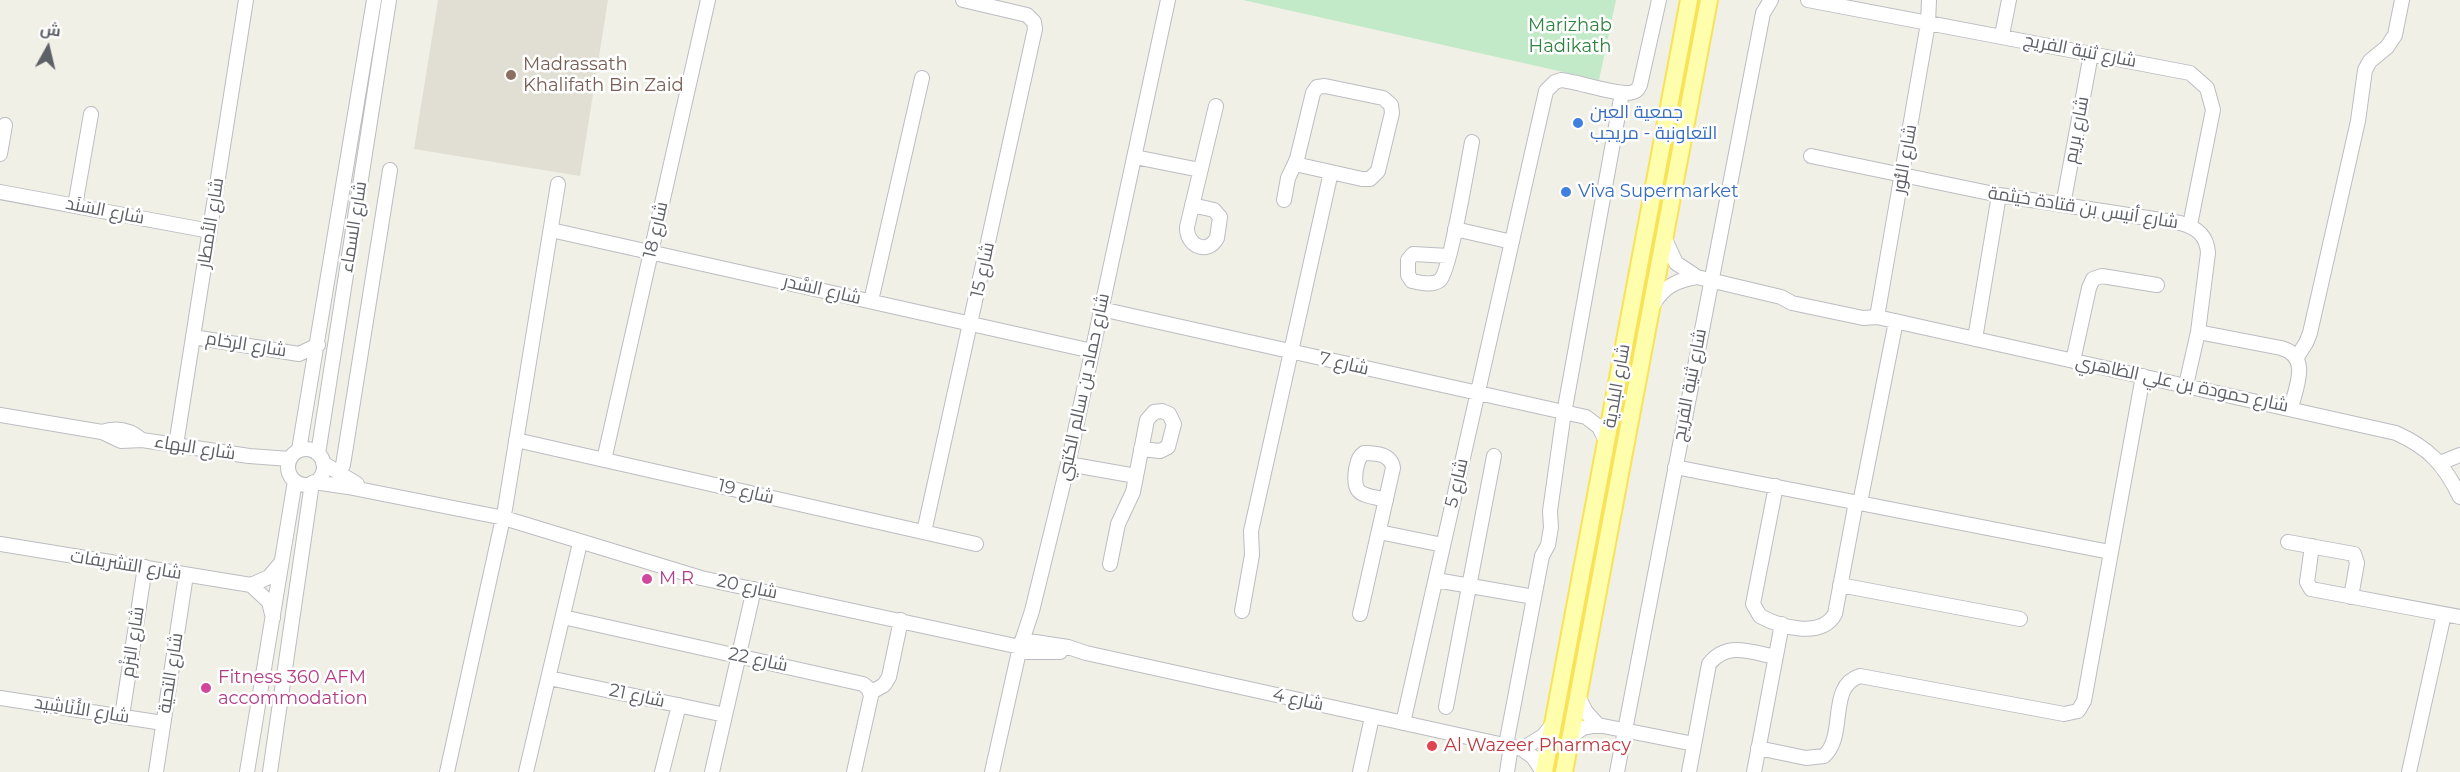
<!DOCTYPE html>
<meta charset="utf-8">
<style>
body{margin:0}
#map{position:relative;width:2460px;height:772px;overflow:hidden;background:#f1f0e6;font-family:Montserrat,Cairo,sans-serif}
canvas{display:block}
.north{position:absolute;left:18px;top:18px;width:60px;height:60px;-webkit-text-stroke:4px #fff;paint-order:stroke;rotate:8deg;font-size:16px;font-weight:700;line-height:24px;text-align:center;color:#5e6067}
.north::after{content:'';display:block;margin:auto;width:21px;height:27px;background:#5e6067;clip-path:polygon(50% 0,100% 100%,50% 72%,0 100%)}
</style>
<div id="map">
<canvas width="2460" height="772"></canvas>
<div class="north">ش</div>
</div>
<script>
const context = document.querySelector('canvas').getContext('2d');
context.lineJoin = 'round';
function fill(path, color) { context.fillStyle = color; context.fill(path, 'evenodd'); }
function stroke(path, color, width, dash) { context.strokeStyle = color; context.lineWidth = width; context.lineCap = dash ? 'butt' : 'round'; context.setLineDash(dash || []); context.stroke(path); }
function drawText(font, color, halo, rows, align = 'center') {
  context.font = font + ' Montserrat,Cairo,sans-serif'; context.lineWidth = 5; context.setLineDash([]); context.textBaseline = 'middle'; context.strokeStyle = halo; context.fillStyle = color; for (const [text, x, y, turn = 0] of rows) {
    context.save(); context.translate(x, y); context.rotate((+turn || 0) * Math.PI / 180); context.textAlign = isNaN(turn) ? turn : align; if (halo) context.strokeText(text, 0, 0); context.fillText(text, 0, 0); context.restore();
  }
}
fill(new Path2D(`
 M438,0h170l-28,176 -166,-27z`), '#e1dfd4');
fill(new Path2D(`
 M1243,0h373l-17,80z`), '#c2e9c8');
const minor = new Path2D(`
 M1808,0l382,73 17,15 6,22 -23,115
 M2002,35l7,-35
 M0,154l5,-29
 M1811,156l188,39 181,28c16,4 27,12 28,30l-10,79 -12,53
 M1135,157l65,13
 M0,192l210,39
 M1284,200l4,-22 9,-19 16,-66 4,-6 8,-1 58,12 8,7 1,8 -14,58 -8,8h-8l-67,-15
 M1192,205l22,5 6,7 -3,21c-10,18 -31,7 -30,-11l29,-121
 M2063,205l28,-151
 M75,206l16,-92
 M1455,229l57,13
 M551,230l541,121
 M1664,237l12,26 21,14 84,20 11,6 71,15 14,-1 519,116c33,15 48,31 64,64
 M1449,256l-36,-2 -5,6v15l4,6c9,2 21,5 28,-1 10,-8 28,-118 32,-138
 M871,301l51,-223
 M1653,305c10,-18 24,-25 44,-28
 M1101,309l485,108 13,10 7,14
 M1877,317l51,-294 1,-23
 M2198,332l83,16c30,8 15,39 10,60
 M193,337l106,17 19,-9
 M1975,339l24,-144
 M2297,357l9,-14 4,-10 48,-212 7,-51 5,-9 17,-14 8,-12 7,-35
 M2073,361l16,-73 4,-9 9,-3 55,9
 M0,415l102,17 19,9 21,-1 107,16 41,3
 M102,432c15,-5 28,-2 40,8
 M516,440l460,104
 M176,445l70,-445
 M288 467a18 18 0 1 1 36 0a18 18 0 1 1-36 0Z
 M299,450l75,-450
 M318,454l71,-454
 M604,460l104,-460
 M323,463l34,21
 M2440,463l20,-8
 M1068,464l68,12
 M343,465l47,-295
 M1675,467l435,85
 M314,482l34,5 156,31 197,60 319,69
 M1776,486l-23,118 7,12c20,11 61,23 75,-2l21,-112
 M1860,503l36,-182
 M924,532l111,-503 -1,-7 -7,-7 -64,-15
 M1379,532l64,13
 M2288,542l66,12 3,9 -6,34
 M0,544l251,41 18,17 4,16
 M2312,546l-5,36 4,7 149,28
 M1110,564l8,-40 15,-32 14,-72 7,-8 8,-1 7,3 5,10 -6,23 -8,4 -19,-2
 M1436,580l98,17
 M251,585l18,-8 11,-13
 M1840,585l180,34
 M1242,611l10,-56 -1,-24 80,-359
 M1360,614l33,-146c-2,-14 -17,-15 -29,-15 -6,4 -6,9 -8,16 -4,28 7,25 30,31
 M563,617l300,67 6,5 2,7 -17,76
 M1022,640l46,7 18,6 436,96 11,8 10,15
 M1019,652h41
 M549,678l176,37
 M870,693l14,-8 5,-8 12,-57
 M1578,696l8,16 12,13
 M0,698l163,25
 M1446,707l48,-251
 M122,716l23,-149
 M1403,723l143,-632 9,-9 6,-2c15,1 61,17 72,12 4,-1 5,-3 7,-7l19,-85
 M1570,737l13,-9 15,-3 96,19
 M1506,745l36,-189 6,-11 3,-18 -1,-16 13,-92 59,-326
 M1758,748l48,10 18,-2c23,-20 3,-70 36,-80l204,38 14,-3 6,-10 59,-325
 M1522,749l21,-13 10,-12
 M156,772l30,-197
 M247,772l48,-291
 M270,772l42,-289
 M447,772l58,-263 53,-325
 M526,772l54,-229
 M662,772l17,-67
 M712,772l42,-183
 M992,772l28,-125 12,-36 36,-147 100,-464
 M1360,772l12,-55
 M1507,772l4,-26
 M1617,772l146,-759 8,-13
 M1689,772l20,-108c18,-23 42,-12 66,-7
 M1754,772l28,-148
 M2409,772l35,-158`);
const major = new Path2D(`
 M1544,772l145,-772
 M1564,772l145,-772`);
stroke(minor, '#bbbdc2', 16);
stroke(major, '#f8e258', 20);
stroke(minor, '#fff', 14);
stroke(major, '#fffead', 16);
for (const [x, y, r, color] of [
 [511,75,6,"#8d6e63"],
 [1578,123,6,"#3f7fe0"],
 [1566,192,6,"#3f7fe0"],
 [647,579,6,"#d1479c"],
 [206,688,6,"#d1479c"],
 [1432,746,6,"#e0444e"]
]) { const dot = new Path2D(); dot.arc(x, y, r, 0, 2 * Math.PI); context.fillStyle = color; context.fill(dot); stroke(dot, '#fff', 2); }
drawText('18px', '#308341', '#fff', [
 ["Marizhab",1570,26],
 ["Hadikath",1570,47]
]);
drawText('18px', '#5e6067', '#fff', [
 ["شارع ثنية الفريج",2080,51,11],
 ["شارع بريم",2077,130,-79],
 ["شارع النُّور",1905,159,-80],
 ["شارع أنيس بن قتادة خيثمة",2083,208,9],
 ["شارع السَنَد",105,211,11],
 ["شارع الأمطار",211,223,-81],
 ["شارع السماء",354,227,-81],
 ["شارع 18",656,230,-77],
 ["شارع 15",983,270,-78],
 ["شارع السَّدر",822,290,13],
 ["شارع الرخام",246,345,9],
 ["شارع 7",1344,364,13],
 ["شارع حمودة بن علي الظاهري",2182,384,12],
 ["شارع ثنية الفريج",1690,385,-79],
 ["شارع البلدية",1617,386,-80],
 ["شارع حماد بن سالم الكتبي",1084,387,-78],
 ["شارع البهاء",195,448,9],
 ["شارع 5",1457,483,-77],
 ["شارع 19",746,492,13],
 ["شارع التشريفات",126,565,9],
 ["شارع 20",747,587,12],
 ["شارع البَزْم",133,642,-81],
 ["شارع 22",758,660,12],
 ["شارع التحية",171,673,-81],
 ["شارع 21",637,696,12],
 ["شارع 4",1298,700,12],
 ["شارع الأَنَاشِيد",82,710,9]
]);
drawText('18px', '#785e54', '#fff', [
 ["Madrassath",523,65],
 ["Khalifath Bin Zaid",523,86]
], 'left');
drawText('18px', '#366cbe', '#fff', [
 ["جمعية العبن",1590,113],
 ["التعاونبة - مريجب",1590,134],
 ["Viva Supermarket",1578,192]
], 'left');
drawText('18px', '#b23c85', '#fff', [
 ["M R",659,579],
 ["Fitness 360 AFM",218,678],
 ["accommodation",218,699]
], 'left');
drawText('18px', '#be3a42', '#fff', [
 ["Al Wazeer Pharmacy",1444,746]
], 'left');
</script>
